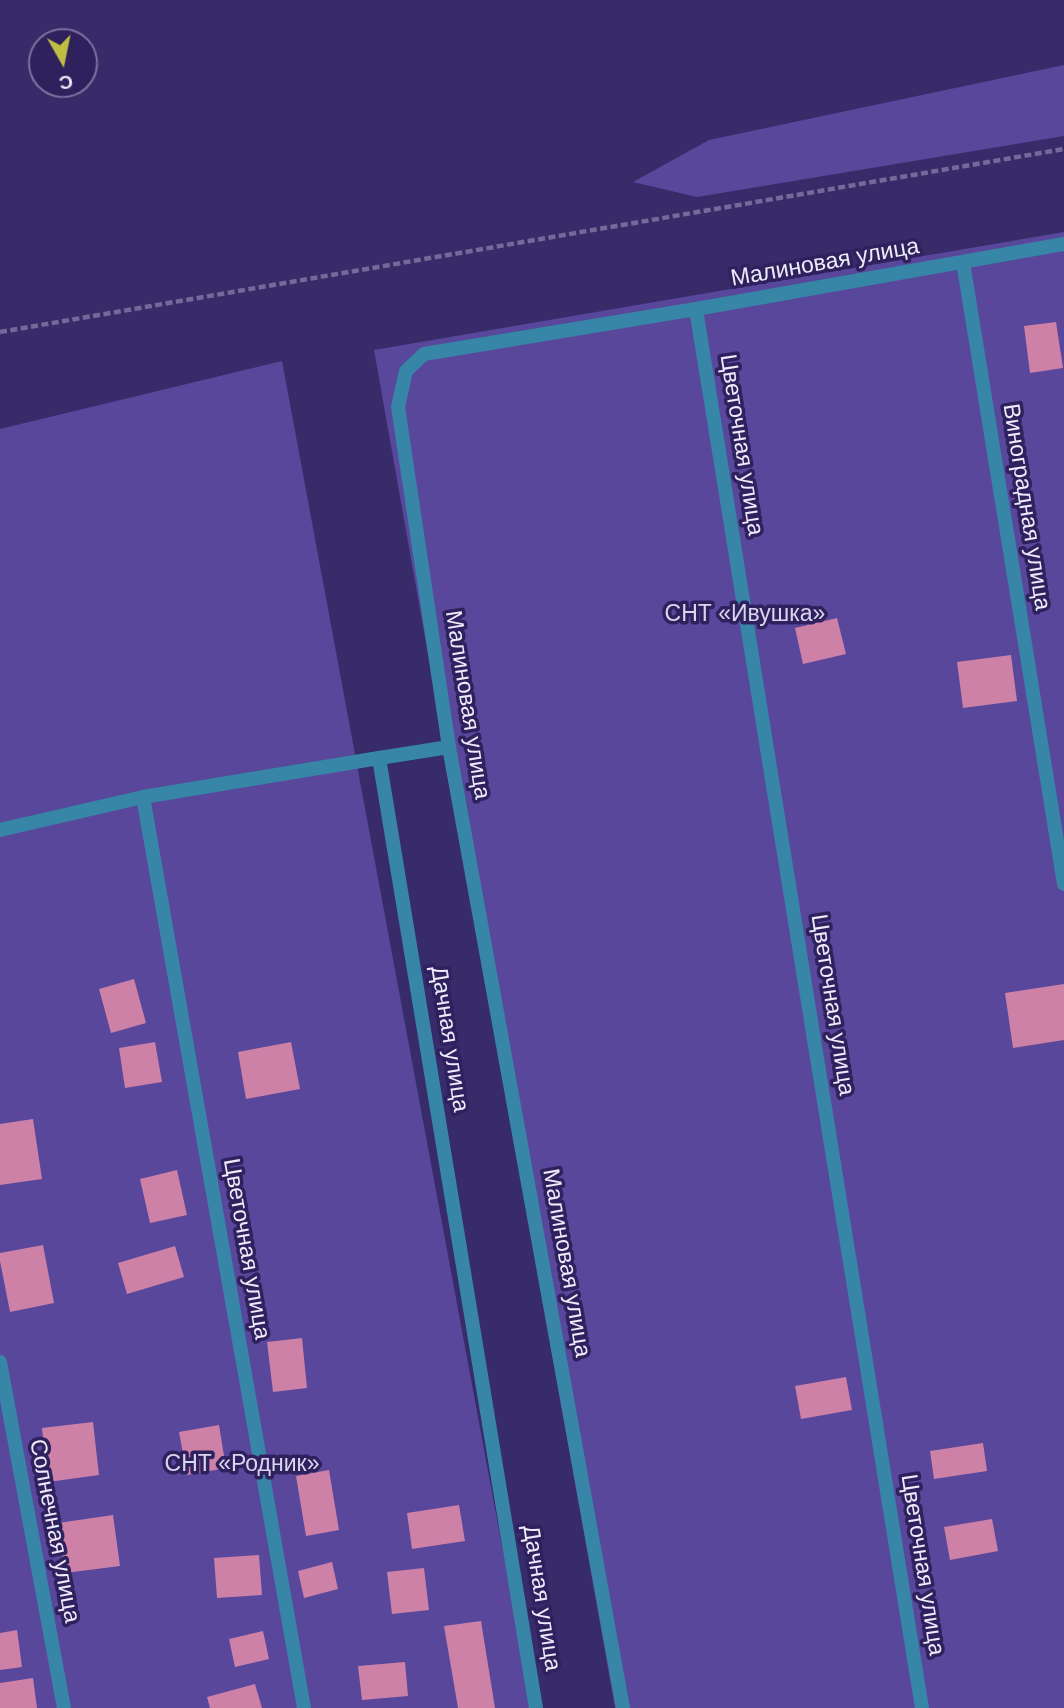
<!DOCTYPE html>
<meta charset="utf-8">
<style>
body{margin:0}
#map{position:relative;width:1064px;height:1708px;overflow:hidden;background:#382b6a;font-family:Helvetica,sans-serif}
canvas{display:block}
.north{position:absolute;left:28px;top:28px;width:70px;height:70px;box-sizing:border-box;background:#2f205e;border:2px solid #7b719d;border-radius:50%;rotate:171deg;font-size:19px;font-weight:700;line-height:28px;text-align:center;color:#ecebfb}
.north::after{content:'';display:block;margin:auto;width:24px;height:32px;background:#bebf42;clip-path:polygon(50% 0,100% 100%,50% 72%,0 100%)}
</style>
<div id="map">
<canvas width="1064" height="1708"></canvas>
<div class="north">С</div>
</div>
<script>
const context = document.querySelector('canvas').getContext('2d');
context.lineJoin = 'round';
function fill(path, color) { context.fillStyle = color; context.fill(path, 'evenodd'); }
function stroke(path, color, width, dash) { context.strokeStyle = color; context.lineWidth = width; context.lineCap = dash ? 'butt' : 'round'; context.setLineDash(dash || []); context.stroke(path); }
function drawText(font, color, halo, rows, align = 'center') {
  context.font = font + ' Helvetica,sans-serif'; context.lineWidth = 7; context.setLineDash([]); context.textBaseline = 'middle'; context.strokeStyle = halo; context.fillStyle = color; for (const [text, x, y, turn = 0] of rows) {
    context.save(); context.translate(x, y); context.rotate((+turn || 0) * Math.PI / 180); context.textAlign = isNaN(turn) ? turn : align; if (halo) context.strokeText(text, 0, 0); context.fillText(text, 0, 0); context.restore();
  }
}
fill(new Path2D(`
 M1064,65v71l-367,61 -64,-15 76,-42z
 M1064,232v1476h-449l-241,-1358z
 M282,361l250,1347h-532v-1279z`), '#58479b');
fill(new Path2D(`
 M1056,322l7,46 -33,5 -6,-47z
 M837,618l9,36 -43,10 -8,-36z
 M1011,655l6,46 -54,7 -6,-46z
 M134,979l12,44 -35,10 -12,-44z
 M1064,984v56l-51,8 -8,-55z
 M155,1042l7,40 -37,6 -6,-40z
 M291,1042l9,47 -54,10 -8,-47z
 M33,1119l9,60 -42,6v-61z
 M177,1170l10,45 -37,8 -10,-44z
 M43,1245l11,58 -44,9 -10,-51v-8z
 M175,1246l9,31 -57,17 -9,-31z
 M302,1338l5,50 -34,4 -6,-50z
 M846,1377l6,33 -51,9 -6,-33z
 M93,1422l6,53 -51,7 -6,-54z
 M219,1425l7,43 -39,7 -8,-43z
 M983,1443l4,28 -53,8 -4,-28z
 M329,1470l10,60 -33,6 -10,-60z
 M459,1505l6,36 -53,8 -5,-36z
 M113,1515l7,51 -55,7 -7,-50z
 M992,1519l6,32 -48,9 -6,-33z
 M259,1555l3,40 -45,3 -3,-40z
 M332,1562l6,27 -34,9 -6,-27z
 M424,1568l5,42 -37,4 -5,-42z
 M481,1621l14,87h-37l-14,-82z
 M17,1630l5,37 -22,3v-37z
 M263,1631l6,28 -34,8 -6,-28z
 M405,1662l3,34 -46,4 -4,-34z
 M33,1678l4,30h-37v-25z
 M255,1684l7,24h-52l-3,-11z`), '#ce81a7');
stroke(new Path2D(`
 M0,332l1064,-183`), '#736a99', 4.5, [7, 3.5]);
stroke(new Path2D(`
 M963,262l101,622
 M696,309l226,1399
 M379,758l70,-11
 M143,797l161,911
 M0,830l143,-33 236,-39 157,950
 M0,1362l64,346
 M623,1708l-174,-961 -51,-340 8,-36 18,-17 272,-45 368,-65`), '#3785a7', 14);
drawText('23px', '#ecebfb', '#2f205e', [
 ["Малиновая улица",825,263,-10],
 ["Цветочная улица",741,445,81],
 ["Виноградная улица",1026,507,81],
 ["Малиновая улица",467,705,81],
 ["Цветочная улица",832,1005,81],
 ["Дачная улица",449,1039,81],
 ["Цветочная улица",246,1249,80],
 ["Малиновая улица",566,1263,80],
 ["Солнечная улица",54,1531,79],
 ["Цветочная улица",922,1565,81],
 ["Дачная улица",541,1598,81]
]);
drawText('23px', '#d8d6ef', '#2f205e', [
 ["СНТ «Ивушка»",745,615],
 ["СНТ «Родник»",242,1465]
]);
</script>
